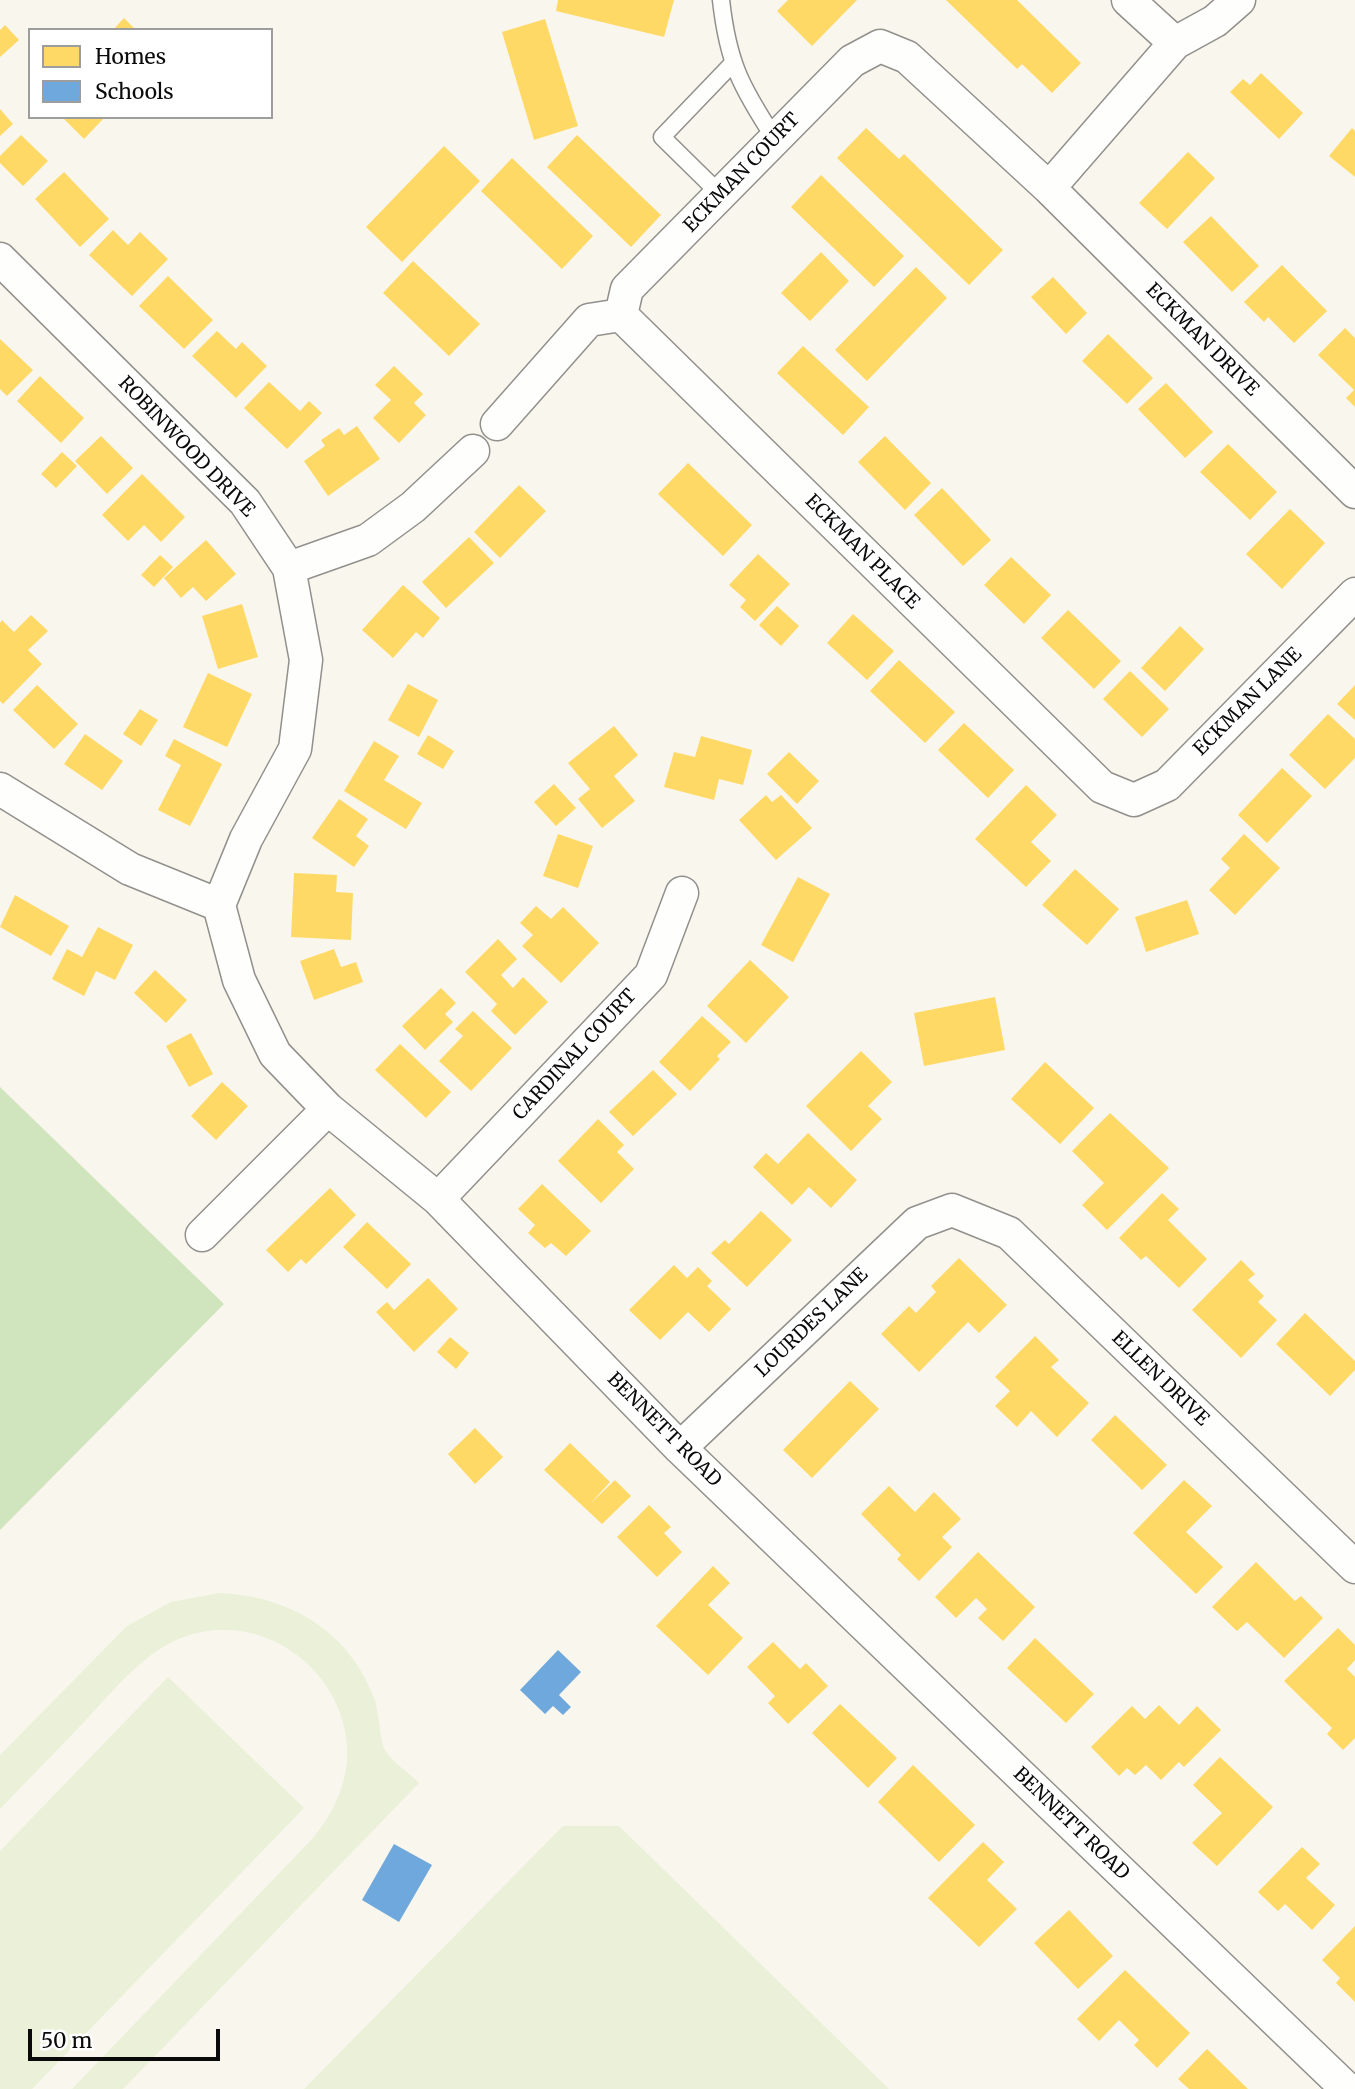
<!DOCTYPE html>
<style>
body{margin:0}
#map{position:relative;width:1355px;height:2089px;overflow:hidden;background:#f9f6ed;font-family:Merriweather,serif}
canvas{display:block}
.legend{position:absolute;left:28px;top:28px;width:245px;height:91px;box-sizing:border-box;background:#fff;border:2px solid #9d9d9d;margin:0;padding:9px 12px;list-style:none;font-size:21px;color:#0a0a0a}
.legend li{display:flex;align-items:center;gap:14px;height:35px}
.legend b{width:35px;border:2px solid #9d9d9d}
.scale{position:absolute;left:28px;top:2029px;width:192px;height:32px;box-sizing:border-box;border:4px solid #0a0a0a;border-top:0;padding-left:9px;font-size:21px;line-height:24px;white-space:nowrap;color:#0a0a0a;-webkit-text-stroke:5px #fff;paint-order:stroke}
</style>
<div id="map">
<canvas width="1355" height="2089"></canvas>
<ul class="legend">
<li><b style="height:19px;background:#ffd966"></b>Homes</li>
<li><b style="height:19px;background:#6fa8dc"></b>Schools</li>
</ul>
<div class="scale">50 m</div>
</div>
<script>
const context = document.querySelector('canvas').getContext('2d');
context.lineJoin = 'round';
function fill(path, color) { context.fillStyle = color; context.fill(path, 'evenodd'); }
function stroke(path, color, width, dash) { context.strokeStyle = color; context.lineWidth = width; context.lineCap = dash ? 'butt' : 'round'; context.setLineDash(dash || []); context.stroke(path); }
function drawText(font, color, halo, rows, align = 'center') {
  context.font = font + ' Merriweather,serif'; context.lineWidth = 7; context.setLineDash([]); context.textBaseline = 'middle'; context.strokeStyle = halo; context.fillStyle = color; for (const [text, x, y, turn = 0] of rows) {
    context.save(); context.translate(x, y); context.rotate((+turn || 0) * Math.PI / 180); context.textAlign = isNaN(turn) ? turn : align; if (halo) context.strokeText(text, 0, 0); context.fillText(text, 0, 0); context.restore();
  }
}
fill(new Path2D(`
 M0,1087l224,217 -224,226z`), '#d0e4bd');
fill(new Path2D(`
 M220,1593c69,3 129,38 154,105 5,12 6,44 11,52 7,12 24,23 34,33l-296,306h-51l241,-251c18,-22 31,-47 34,-76 6,-85 -80,-154 -161,-126 -42,15 -71,53 -101,85 -28,29 -57,59 -85,88v-54l127,-129 44,-24z
 M168,1677l136,131 -272,281h-32v-238z
 M563,1826h56l270,263h-585z`), '#eaf1d8');
fill(new Path2D(`
 M558,0h116l-10,37 -108,-26z
 M788,0h69l-45,46 -35,-35z
 M946,0h71l64,63 -29,30 -30,-29 -5,5z
 M124,18l12,12h-23z
 M545,19l33,107 -44,14 -32,-108z
 M5,25l14,15 -19,17v-27z
 M1261,73l42,40 -24,26 -49,-47 13,-13 7,6z
 M0,109l13,15 -13,12z
 M62,117h43l-21,22z
 M866,128l33,31 5,-5 99,96 -34,35 -132,-127z
 M1352,128l3,3v46l-26,-21z
 M21,135l27,26 -25,25 -23,-23v-7z
 M577,135l84,80 -30,32 -84,-80z
 M444,146l36,35 -78,81 -36,-35z
 M1188,152l27,26 -48,51 -28,-26z
 M512,158l81,78 -31,33 -81,-78z
 M64,172l45,47 -29,28 -45,-48z
 M821,175l83,81 -30,31 -83,-80z
 M1211,216l48,50 -27,26 -49,-50z
 M113,230l15,15 12,-13 28,27 -36,37 -43,-41z
 M821,252l28,29 -39,40 -29,-28z
 M413,261l67,63 -31,32 -66,-63z
 M1282,265l45,46 -33,32 -26,-26 -4,5 -20,-20z
 M916,267l31,31 -80,83 -32,-31z
 M168,276l45,44 -29,29 -45,-43z
 M1053,277l34,36 -21,21 -35,-37z
 M1345,328l10,10v69l-9,-9 8,-8 -36,-35z
 M217,331l19,18 6,-7 25,24 -31,32 -44,-42z
 M1108,334l45,44 -26,26 -45,-43z
 M0,339l33,31 -26,26 -7,-7z
 M803,346l66,61 -26,28 -66,-62z
 M394,366l29,28 -9,9 12,12 -27,28 -26,-25 18,-18 -16,-15z
 M40,376l44,42 -23,25 -44,-42z
 M269,382l31,29 9,-10 13,12 -35,36 -43,-41z
 M1166,383l47,49 -28,26 -47,-49z
 M357,426l23,33 -52,37 -24,-35 21,-15 -4,-6 18,-12 5,7z
 M101,436l32,32 -26,26 -32,-33z
 M885,436l46,47 -26,27 -47,-48z
 M1228,444l49,48 -27,28 -50,-48z
 M62,452l15,14 -21,22 -15,-14z
 M688,463l64,62 -29,31 -65,-62z
 M142,474l43,43 -24,25 -17,-17 -16,16 -26,-26z
 M519,485l27,26 -46,47 -26,-26z
 M942,488l49,52 -28,26 -49,-51z
 M1290,509l35,34 -43,46 -36,-35z
 M469,537l25,26 -48,45 -24,-26z
 M206,540l30,34 -30,27 -13,-14 -12,11 -17,-20z
 M758,554l32,30 -35,37 -15,-14 6,-7 -17,-15z
 M160,555l13,12 -19,20 -13,-12z
 M1011,557l40,38 -27,29 -40,-39z
 M403,585l37,33 -17,20 -7,-6 -23,26 -31,-28z
 M242,604l16,53 -40,12 -16,-53z
 M777,606l22,20 -18,20 -22,-21z
 M1068,610l53,51 -27,28 -53,-51z
 M853,614l41,37 -27,29 -40,-37z
 M31,615l17,16 -20,19 14,14 -39,40 -3,-3v-78l2,-3 12,12z
 M1180,626l24,23 -39,42 -24,-23z
 M899,660l56,52 -30,31 -55,-52z
 M1130,671l39,38 -27,28 -39,-38z
 M208,673l44,21 -25,53 -44,-20z
 M408,684l30,16 -19,37 -31,-17z
 M37,685l41,39 -24,25 -41,-39z
 M1355,685v35l-18,-16z
 M140,709l18,11 -17,26 -18,-12z
 M1328,714l27,25v19l-30,31 -36,-34z
 M964,723l50,47 -26,28 -50,-48z
 M614,726l24,29 -24,21 21,25 -33,27 -24,-29 12,-10 -22,-26z
 M85,734l38,27 -21,29 -38,-26z
 M428,735l26,16 -11,18 -26,-15z
 M701,736l51,14 -9,35 -24,-6 -5,21 -50,-13 10,-35 21,5z
 M174,739l48,25 -32,62 -32,-16 23,-45 -16,-9z
 M374,741l25,15 -15,24 38,23 -16,26 -62,-38z
 M789,752l30,29 -22,23 -30,-30z
 M1282,768l30,28 -45,47 -29,-28z
 M554,784l22,24 -20,18 -22,-24z
 M1026,785l31,30 -26,27 20,19 -25,26 -51,-48z
 M766,795l6,7 9,-7 31,33 -36,32 -37,-40z
 M339,799l29,20 -12,17 13,10 -15,21 -42,-29z
 M558,834l35,12 -15,42 -35,-12z
 M1244,834l36,34 -45,47 -26,-25 21,-22 -9,-9z
 M1075,869l44,40 -32,36 -45,-40z
 M294,873l43,2 -1,17 17,1 -2,47 -60,-3z
 M798,877l32,17 -37,68 -32,-17z
 M15,895l54,31 -18,30 -51,-29z
 M1187,900l12,34 -53,18 -11,-35z
 M536,906l15,13 12,-12 36,36 -38,40 -39,-37 11,-11 -13,-12z
 M98,927l35,18 -18,35 -19,-9 -12,25 -32,-17 15,-30 15,8z
 M498,939l19,20 -16,16 12,13 10,-11 25,25 -33,33 -24,-24 6,-7 -32,-32z
 M334,949l7,18 15,-5 7,20 -49,18 -14,-39z
 M750,960l39,37 -43,46 -39,-37z
 M155,970l32,30 -21,23 -32,-30z
 M441,988l15,15 -11,11 8,8 -28,28 -23,-24z
 M995,997l10,53 -81,16 -10,-53z
 M473,1011l39,37 -41,43 -32,-30 24,-25 -8,-7z
 M702,1016l29,26 -14,14 3,3 -30,32 -31,-29z
 M191,1033l22,41 -24,13 -23,-41z
 M400,1044l51,48 -25,26 -51,-48z
 M861,1051l31,31 -24,24 14,13 -31,32 -45,-45z
 M1045,1062l49,46 -34,36 -49,-45z
 M653,1070l24,24 -44,42 -24,-24z
 M222,1082l26,24 -32,34 -25,-24z
 M1110,1113l59,55 -62,62 -25,-25 22,-22 -32,-32z
 M598,1119l26,26 -7,7 17,17 -33,34 -43,-42z
 M808,1133l49,47 -26,28 -22,-21 -17,18 -39,-38 13,-14 12,11z
 M542,1184l49,47 -25,25 -15,-13 -6,5 -17,-15 7,-8 -17,-16z
 M330,1188l26,27 -50,49 -5,-5 -13,13 -22,-22z
 M1162,1193l17,16 -11,11 39,39 -28,29 -33,-32 -5,4 -22,-22z
 M761,1211l31,29 -45,47 -36,-34 14,-13 4,4z
 M367,1222l44,42 -24,25 -44,-42z
 M959,1258l48,47 -28,28 -11,-11 -49,50 -38,-38 28,-28 7,7 20,-21 -5,-6z
 M1241,1260l14,14 -7,6 16,16 -6,6 19,18 -36,38 -49,-48z
 M674,1265l13,13 11,-11 14,14 -5,5 24,23 -22,23 -21,-20 -28,28 -31,-30z
 M428,1278l30,31 -44,43 -38,-40 11,-10 7,8z
 M1305,1313l50,48v9l-25,26 -54,-52z
 M1035,1336l24,24 -8,7 38,36 -32,34 -26,-26 -14,16 -22,-21 15,-15 -15,-14z
 M450,1337l19,16 -13,16 -19,-17z
 M850,1381l29,28 -67,69 -29,-28z
 M1115,1415l52,50 -25,25 -51,-50z
 M475,1428l28,29 -28,27 -27,-30z
 M570,1443l40,39 -20,22 25,-24 16,16 -29,28 -58,-54z
 M1184,1480l28,26 -26,26 37,35 -27,27 -63,-61z
 M889,1486l26,26 19,-20 27,27 -19,18 10,10 -33,34 -22,-22 4,-4 -40,-41z
 M649,1505l22,22 -7,6 18,19 -25,25 -40,-40z
 M978,1552l57,55 -32,34 -25,-23 9,-9 -11,-11 -20,20 -21,-21z
 M1256,1562l39,39 6,-5 22,22 -39,40 -37,-36 -10,9 -25,-24z
 M713,1566l17,17 -22,22 35,33 -35,37 -52,-49z
 M1338,1628l17,17v15l-8,9 8,8v61l-12,12 -16,-16 5,-6 -48,-47z
 M1035,1638l59,56 -28,29 -59,-55z
 M773,1642l27,27 6,-6 22,23 -40,38 -20,-21 7,-7 -28,-29z
 M840,1704l57,54 -29,30 -56,-55z
 M1159,1705l20,20 18,-19 24,24 -37,37 -5,-5 -18,18 -15,-15 -11,10 -8,-7 -8,8 -28,-29 41,-41 13,13z
 M1220,1757l53,50 -56,59 -25,-23 30,-30 -29,-28z
 M913,1765l62,60 -36,37 -61,-60z
 M983,1842l21,20 -17,18 30,29 -38,38 -51,-49z
 M1302,1847l18,17 -14,14 29,27 -23,25 -27,-26 -7,7 -20,-19z
 M1069,1910l44,46 -35,33 -44,-46z
 M1355,1926v76l-19,-19 4,-5 -18,-18z
 M1125,1970l65,63 -33,35 -23,-23 5,-5 -20,-20 -20,21 -22,-22z
 M1207,2049l41,40h-59l-11,-10z`), '#ffd966');
fill(new Path2D(`
 M558,1650l23,22 -22,23 12,12 -8,8 -10,-9 -8,8 -25,-24z
 M394,1844l38,21 -33,57 -37,-22z`), '#6fa8dc');
const lane = new Path2D(`
 M721,0c7,63 20,87 54,139
 M721,195l-59,-58 71,-74`);
const street = new Path2D(`
 M1128,0l47,43
 M1049,188l126,-145 40,-22 24,-21
 M0,259l245,243 44,66 17,92 -11,89 -49,90 -27,66
 M621,315l6,-26 225,-228 28,-15 27,11 142,131 306,304
 M497,424l92,-104 32,-5 481,472 32,13 33,-15 188,-191
 M289,568l79,-28 45,-33 60,-56
 M0,789l130,80 89,36 20,75 36,74 53,55 110,90 242,249 667,641
 M438,1199l213,-224 31,-82
 M202,1235l126,-126
 M680,1448l237,-225 35,-13 57,23 346,334`);
stroke(lane, '#92908c', 19);
stroke(street, '#92908c', 35);
stroke(lane, '#fefefc', 16);
stroke(street, '#fefefc', 32);
drawText('19px', '#0a0a0a', '#fff', [
 ["ECKMAN COURT",742,173,-46],
 ["ECKMAN DRIVE",1202,340,45],
 ["ROBINWOOD DRIVE",186,447,46],
 ["ECKMAN PLACE",862,552,45],
 ["ECKMAN LANE",1248,702,-45],
 ["CARDINAL COURT",575,1055,-47],
 ["LOURDES LANE",812,1323,-44],
 ["ELLEN DRIVE",1160,1379,44],
 ["BENNETT ROAD",664,1430,45],
 ["BENNETT ROAD",1071,1824,44]
]);
</script>
